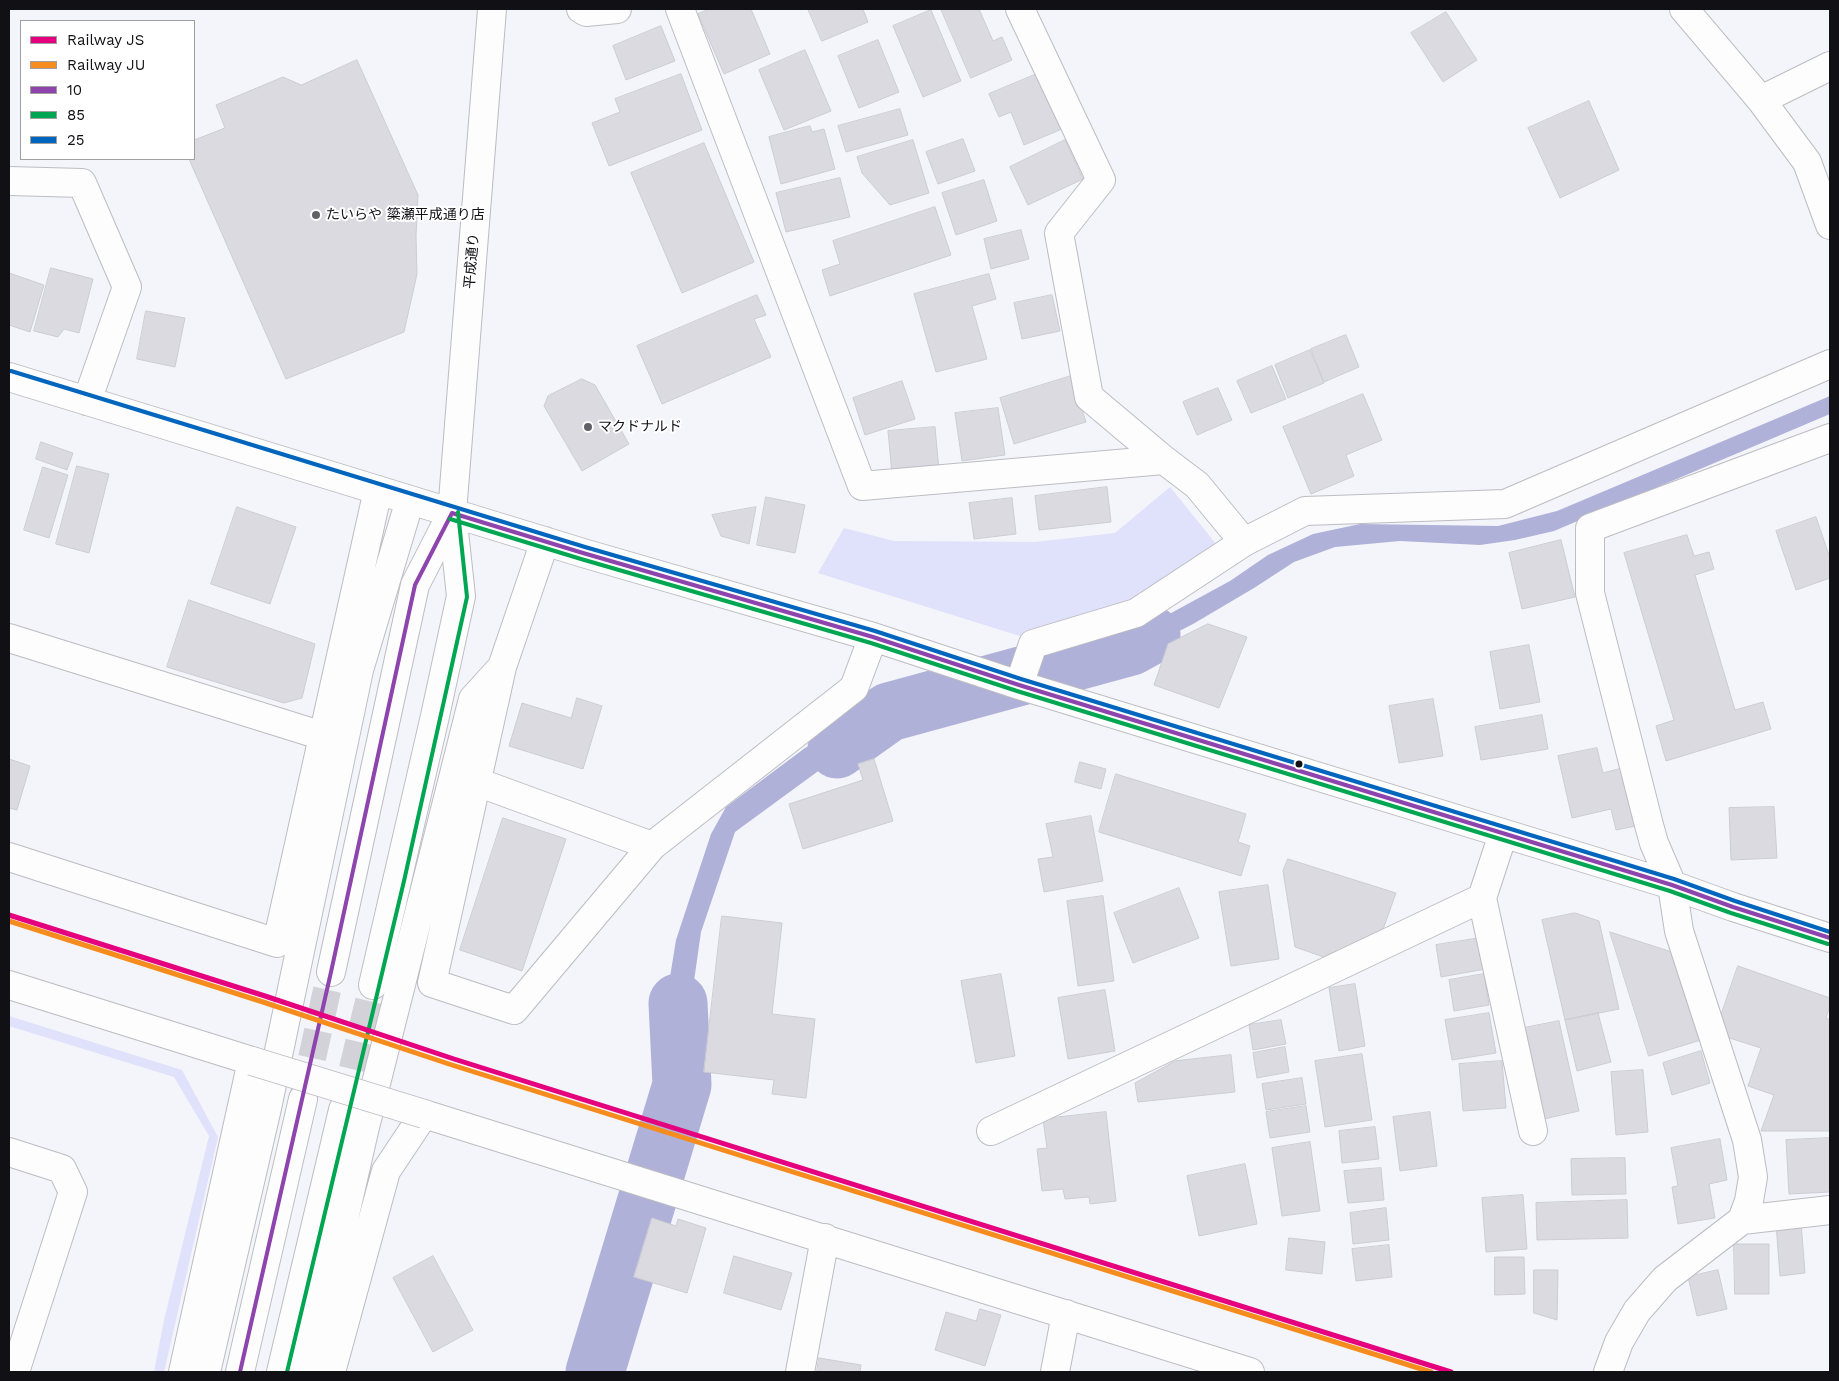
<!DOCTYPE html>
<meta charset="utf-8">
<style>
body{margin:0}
#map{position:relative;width:1839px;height:1381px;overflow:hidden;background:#f4f4fb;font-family:"Work Sans",sans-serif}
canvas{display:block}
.frame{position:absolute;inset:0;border:10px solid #101015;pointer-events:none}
.legend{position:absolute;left:20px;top:20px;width:175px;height:140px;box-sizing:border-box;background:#fff;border:1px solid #9f9fa1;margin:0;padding:6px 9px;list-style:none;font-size:15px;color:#101015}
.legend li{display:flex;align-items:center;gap:10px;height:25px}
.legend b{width:25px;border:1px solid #9f9fa1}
</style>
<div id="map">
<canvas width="1839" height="1381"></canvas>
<div class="frame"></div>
<ul class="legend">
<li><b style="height:6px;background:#e5007d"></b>Railway JS</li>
<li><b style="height:6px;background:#f68b1e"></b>Railway JU</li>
<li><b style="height:6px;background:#8e44ad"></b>10</li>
<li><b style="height:6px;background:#00a651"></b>85</li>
<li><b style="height:6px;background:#0065bd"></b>25</li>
</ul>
</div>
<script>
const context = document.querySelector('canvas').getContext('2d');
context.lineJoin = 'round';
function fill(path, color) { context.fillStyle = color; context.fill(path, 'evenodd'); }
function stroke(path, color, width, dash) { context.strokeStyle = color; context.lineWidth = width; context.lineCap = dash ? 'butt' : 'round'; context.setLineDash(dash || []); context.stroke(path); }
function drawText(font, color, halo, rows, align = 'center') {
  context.font = font + ' "Work Sans","Noto Sans JP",sans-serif'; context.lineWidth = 4; context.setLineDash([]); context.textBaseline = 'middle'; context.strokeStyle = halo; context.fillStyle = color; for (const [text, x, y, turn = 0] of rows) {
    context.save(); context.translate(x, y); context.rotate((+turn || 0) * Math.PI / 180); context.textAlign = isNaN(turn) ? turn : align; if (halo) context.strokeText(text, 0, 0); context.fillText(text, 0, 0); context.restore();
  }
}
fill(new Path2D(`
 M1170,487l47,58 -87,58 -110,33 -202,-63 26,-45 50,13 141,1 80,-9z
 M9,1016l173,54 36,67 -54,235h-10l10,-52 45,-184 -35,-59 -165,-51z`), '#e0e1fa');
fill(new Path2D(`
 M1830,396v18l-276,117 -39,9 -35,5 -80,-4 -65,6 -41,15 -40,26 -61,36 -58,30 -40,13 -35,-10 67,-20 103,-56 38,-26 45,-21 47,-10 138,2 59,-15z
 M888,702l46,14 -61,15 -138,101 -34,100 -8,56v69l-4,30 -25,-8 1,-71 11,-68 35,-106 15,-27 79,-59z`), '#afb1d9');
stroke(new Path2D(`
 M837,749l52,-37 242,-66 20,-11
 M595,1372l87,-287 -4,-82`), '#afb1d9', 59);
const building = new Path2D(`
 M710,9h41l19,45 -46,20 -26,-60z
 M808,9h55l5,13 -46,19z
 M941,9h38l14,32 9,-4 10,23 -41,18z
 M931,10l30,71 -38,16 -30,-71z
 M1446,12l31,48 -34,22 -32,-49z
 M661,26l14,35 -49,19 -13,-34z
 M878,40l21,52 -40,16 -21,-52z
 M805,50l26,61 -47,19 -25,-60z
 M357,60l61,135 -2,41 1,38 -13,58 -118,47 -97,-220h5v-19l31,-12 -9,-23 67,-28 18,8z
 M1039,73l23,56 -38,16 -13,-33 -12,5 -10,-23z
 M681,74l21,56 -93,36 -17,-43 28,-11 -5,-13z
 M1589,101l30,69 -59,28 -32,-70z
 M900,109l8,26 -62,17 -8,-26z
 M810,126l2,6 12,-3 11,40 -54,15 -12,-47z
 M963,139l12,32 -37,13 -12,-32z
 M913,140l16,53 -39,12 -28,-32 -5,-16z
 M1065,140l18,39 -55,26 -18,-38z
 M704,143l50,119 -72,31 -51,-120z
 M840,178l10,39 -64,15 -10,-39z
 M984,180l13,41 -41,14 -14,-42z
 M935,207l16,48 -121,41 -8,-26 18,-6 -7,-23z
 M1021,230l8,29 -38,10 -7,-30z
 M51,268l42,11 -14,54 -15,-4 -6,8 -24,-6z
 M9,273l35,12 -14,47 -21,-7z
 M989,274l7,25 -24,7 15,53 -51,13 -22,-78z
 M757,295l9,20 -12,4 17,38 -109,47 -25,-58z
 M1052,295l8,36 -38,8 -8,-36z
 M146,311l39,7 -10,49 -38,-8z
 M1346,335l13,32 -35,15 -13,-33z
 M1310,350l14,33 -36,15 -13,-33z
 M1272,366l14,33 -35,14 -14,-32z
 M1071,376l15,46 -72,22 -14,-46z
 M582,379l13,6 34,59 -47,27 -38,-65 4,-10z
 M902,381l13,38 -50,16 -12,-37z
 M1218,388l14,32 -35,15 -14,-33z
 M1363,394l19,46 -36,15 8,21 -43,18 -28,-67z
 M998,408l7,47 -43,6 -7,-48z
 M935,427l4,43 -47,4 -4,-43z
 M41,442l32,11 -6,17 -31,-11z
 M77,466l32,8 -20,79 -33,-9z
 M43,467l25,8 -19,63 -25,-8z
 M1107,487l4,35 -72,8 -4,-34z
 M766,497l39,8 -10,48 -38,-8z
 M1012,498l4,36 -42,5 -5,-36z
 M237,507l59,20 -26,77 -59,-20z
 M756,507l-7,37 -28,-8 -9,-21z
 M1816,517l14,41v20l-34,12 -20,-59z
 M1687,535l7,21 15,-4 5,17 -19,6 40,135 28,-8 8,27 -105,32 -10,-35 18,-6 -50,-167z
 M1561,540l14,57 -53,12 -13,-56z
 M189,600l126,44 -13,54 -18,5 -117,-36z
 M1208,624l39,13 -28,71 -65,-23 14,-41z
 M1529,645l11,57 -40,7 -10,-57z
 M577,698l25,8 -19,63 -74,-23 13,-43 49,15z
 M1433,699l10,57 -44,7 -10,-57z
 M1542,715l6,34 -67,11 -6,-33z
 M1597,748l6,25 19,-5 14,58 -20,4 -5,-21 -39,9 -14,-62z
 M9,759l21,7 -13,44 -8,-2z
 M874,759l19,62 -90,28 -14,-45 74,-24 -5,-16z
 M1080,762l26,7 -5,20 -26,-7z
 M1116,774l130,40 -8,28 12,4 -9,30 -142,-44z
 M1774,807l3,51 -46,2 -2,-52z
 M1091,816l12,65 -59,11 -6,-33 15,-2 -7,-33z
 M503,818l63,21 -44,132 -62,-21z
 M1288,859l108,34 -16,45 -45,23 -40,-14 -12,-76z
 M1268,885l11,74 -48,7 -12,-74z
 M1179,888l20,50 -66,25 -19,-50z
 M1103,896l11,85 -36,5 -11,-85z
 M1575,913l24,8 20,88 -54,11 -23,-100z
 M722,916l60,7 -10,91 43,5 -9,79 -34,-4 2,-14 -70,-8z
 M1610,932l62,20 29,88 -52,16z
 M1480,938l6,31 -45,8 -5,-32z
 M1738,966l92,32v7l-4,13 4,2v111h-69l13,-36 -26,-9 13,-38 -38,-12 -4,-15z
 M1001,974l14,82 -39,7 -15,-82z
 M1484,974l5,31 -35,6 -5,-31z
 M1355,984l10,62 -26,5 -10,-63z
 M1105,990l10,61 -47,8 -10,-61z
 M1489,1013l7,40 -44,7 -7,-40z
 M1598,1013l13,49 -34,9 -12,-51z
 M1281,1020l5,24 -33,6 -4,-25z
 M1559,1021l20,90 -35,8 -20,-91z
 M1285,1047l4,25 -32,6 -4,-25z
 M1701,1051l9,32 -38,12 -9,-32z
 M1362,1054l10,66 -47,7 -10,-66z
 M1231,1055l4,37 -97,10 -3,-19 40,-22z
 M1502,1061l4,47 -43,3 -4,-47z
 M1643,1070l5,62 -32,3 -5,-63z
 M1302,1078l4,26 -40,6 -4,-26z
 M1306,1106l4,26 -40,6 -4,-26z
 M1106,1112l10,89 -26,3 -1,-7 -24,2 -2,-10 -21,2 -5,-42 10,-1 -4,-29z
 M1430,1112l7,54 -37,5 -7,-54z
 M1375,1127l4,32 -37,4 -3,-32z
 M1830,1138v54l-41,2 -3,-54z
 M1720,1139l7,41 -18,4 6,34 -37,6 -6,-37 6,-1 -7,-38z
 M1310,1142l10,69 -38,5 -10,-68z
 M1625,1158l1,36 -54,1 -1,-36z
 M1245,1164l12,60 -58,12 -12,-60z
 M1381,1168l3,32 -36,3 -4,-32z
 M1523,1195l4,54 -41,3 -4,-54z
 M1627,1200l1,38 -91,2 -1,-37z
 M1386,1208l3,32 -36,4 -3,-31z
 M652,1218l24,8 2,-7 28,9 -19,65 -53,-16z
 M1801,1222l4,51 -25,3 -4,-52z
 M1289,1238l36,4 -3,32 -36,-4z
 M1734,1244h35v50h-34z
 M1389,1245l3,32 -36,4 -4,-32z
 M433,1256l40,74 -40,22 -40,-74z
 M734,1256l58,17 -11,37 -57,-17z
 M1495,1257h29l1,37 -30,1z
 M1534,1270h24l-1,50 -23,-7z
 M1718,1270l9,39 -30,7 -9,-39z
 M980,1309l21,6 -16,51 -50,-16 11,-38 30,9z
 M819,1358l42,7 -1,7h-43z`);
fill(building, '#dadae0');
stroke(building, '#cccdd3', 1);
stroke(new Path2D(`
 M303,1099l28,-127
 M343,1110l30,-125`), '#d2d2d8', 28, [28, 14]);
const minor = new Path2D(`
 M581,9l5,3 31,-3
 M680,9l182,477 302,-26 33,25 47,57 61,-31 200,-7 325,-140
 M1020,9l81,171 -42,53 30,164 75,63
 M1684,9l77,91 46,62 23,63
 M1761,100l69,-34
 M9,181l73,2 45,104 -40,114
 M9,377l574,176 290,84 146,48 653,200 61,22 97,31
 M9,638l314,98
 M502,667l-70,316 82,27 138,-164 202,-158 19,-51
 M1019,685l14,-41 103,-31 108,-71
 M477,782l175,64
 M9,857l268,86 101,-453
 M1482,898l51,233
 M9,985l243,76 -69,311
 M991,1131l491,-233 21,-64
 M9,1152l53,17 11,23 -58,180
 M1742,1220l7,-19 4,-24 -6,-37 -68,-209 -7,-46 -18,-42 -5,-18 -59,-232v-65l240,-90
 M206,1372l61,-264 92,-438 51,-170
 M309,1372l56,-245 108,-428 29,-32 43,-126
 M331,1372l55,-201 38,-57 826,258
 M800,1372l25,-134
 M1055,1372l11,-58
 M1608,1372l11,-30 18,-31 28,-32 77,-59 88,-10`);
const major = new Path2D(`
 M331,972l84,-387 37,-72
 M373,985l62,-269 26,-120 -9,-83 40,-504
 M240,1372l63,-273
 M281,1372l62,-262`);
stroke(minor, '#bcbcc2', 30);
stroke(major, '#bcbcc2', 30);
stroke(minor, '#fdfdfe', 28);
stroke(major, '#fdfdfe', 28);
const minorBridge = new Path2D(`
 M252,1061l172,53`);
stroke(minorBridge, '#bcbcc2', 30, []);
stroke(minorBridge, '#fdfdfe', 28);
stroke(new Path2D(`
 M452,513l131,40 290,84 146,48 653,200 61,22 97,31
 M240,1372l91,-400 84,-387 37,-72`), '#8e44ad', 4);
stroke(new Path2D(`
 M450,519l131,40 290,84 146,48 653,200 61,22 97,31
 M287,1372l117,-491 63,-284 -9,-85`), '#00a651', 4);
stroke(new Path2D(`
 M11,371l574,176 290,84 146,48 653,200 61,22 95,31`), '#0065bd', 4);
stroke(new Path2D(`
 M9,915l256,81 189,63 997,313`), '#e5007d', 5);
stroke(new Path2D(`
 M9,921l254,81 189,63 979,307`), '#f68b1e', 5);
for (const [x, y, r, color] of [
 [316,215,5,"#606066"],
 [588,427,5,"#606066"],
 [1299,764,4.5,"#101015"]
]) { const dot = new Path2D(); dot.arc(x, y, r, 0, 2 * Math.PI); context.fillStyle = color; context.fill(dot); stroke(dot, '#fff', 2); }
drawText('14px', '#101015', '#fff', [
 ["たいらや 簗瀬平成通り店",326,215],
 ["マクドナルド",598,427]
], 'left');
drawText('14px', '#101015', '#fff', [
 ["平成通り",472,261,-85]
]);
</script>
